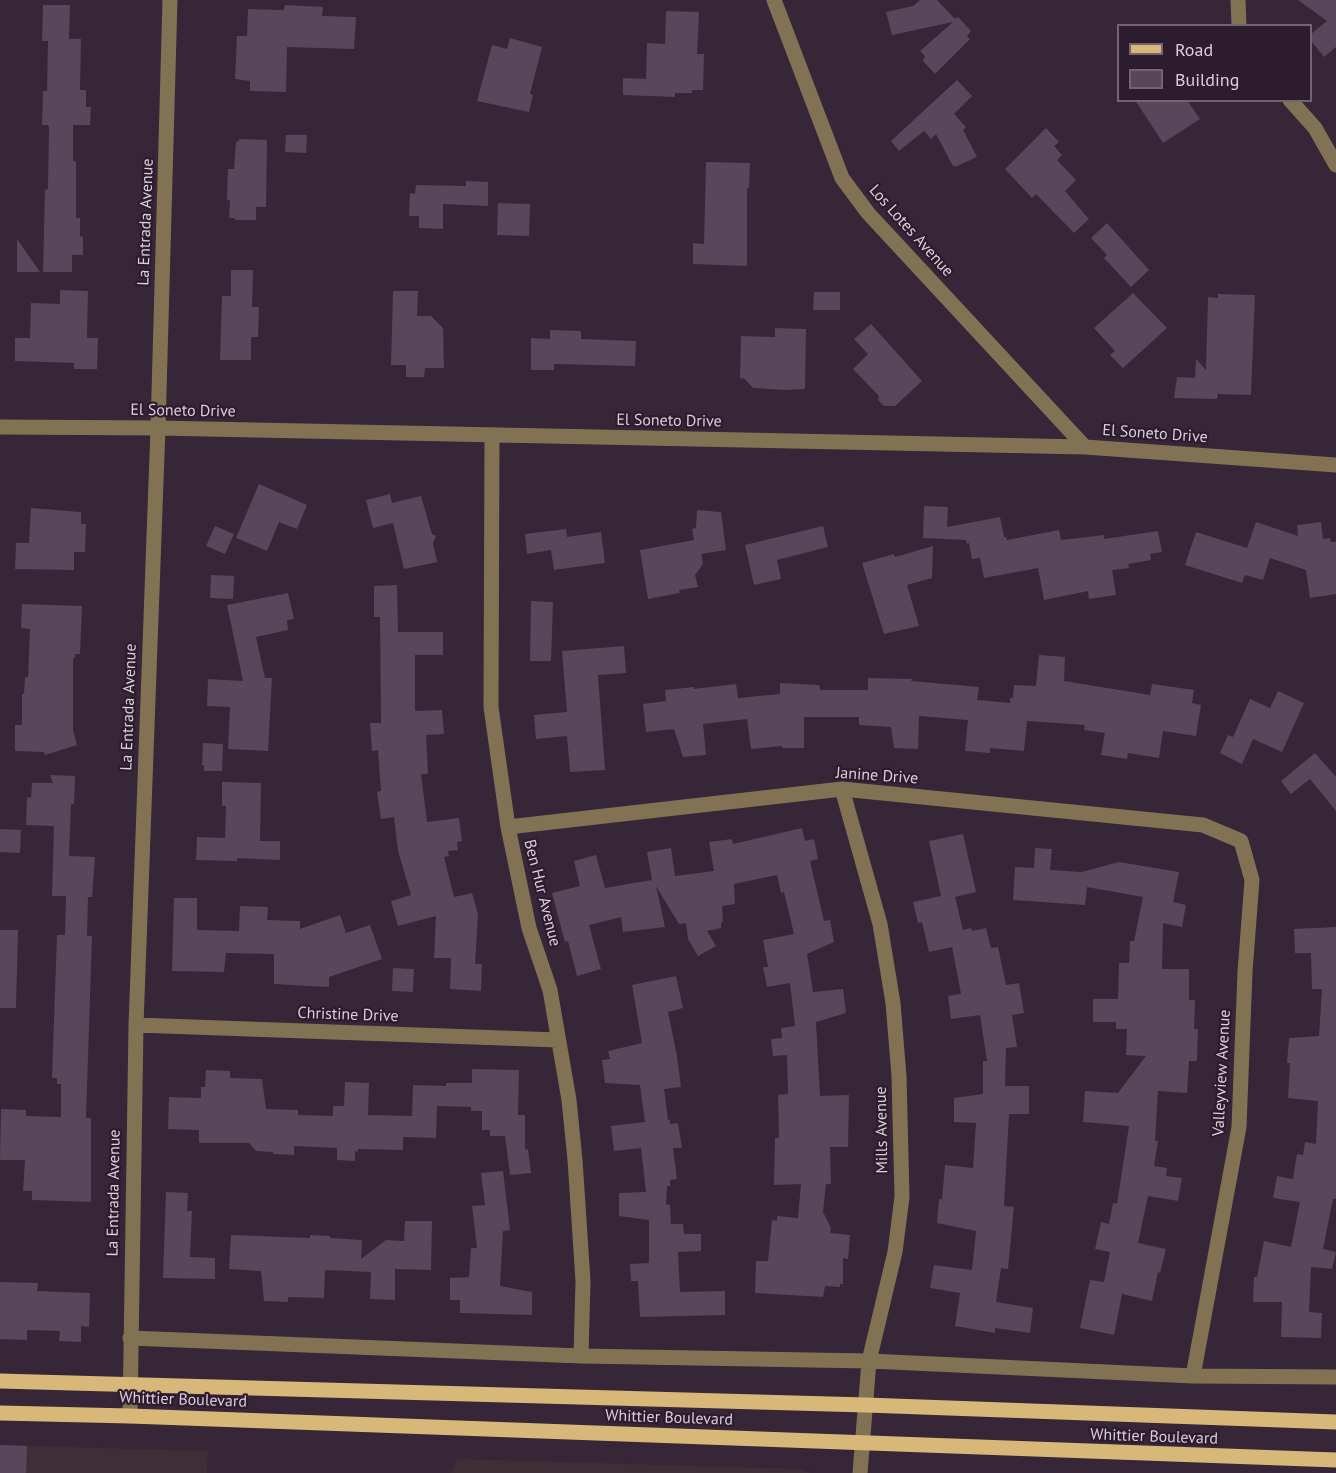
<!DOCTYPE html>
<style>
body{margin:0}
#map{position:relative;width:1336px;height:1473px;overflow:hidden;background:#372538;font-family:"PT Sans",sans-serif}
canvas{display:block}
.legend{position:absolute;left:1117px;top:24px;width:195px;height:78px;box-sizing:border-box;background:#2d1c2e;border:2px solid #736473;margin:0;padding:8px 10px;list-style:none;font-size:18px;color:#dbcfdb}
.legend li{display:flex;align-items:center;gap:12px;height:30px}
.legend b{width:30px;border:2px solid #736473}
</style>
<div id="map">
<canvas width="1336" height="1473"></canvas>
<ul class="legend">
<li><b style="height:8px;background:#d8b878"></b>Road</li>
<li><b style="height:16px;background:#58465a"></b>Building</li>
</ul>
</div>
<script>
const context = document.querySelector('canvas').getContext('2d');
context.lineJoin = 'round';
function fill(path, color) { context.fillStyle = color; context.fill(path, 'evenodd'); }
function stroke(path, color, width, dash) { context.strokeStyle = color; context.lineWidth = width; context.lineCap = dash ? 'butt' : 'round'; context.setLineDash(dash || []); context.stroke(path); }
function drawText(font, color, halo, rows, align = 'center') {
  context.font = font + ' "PT Sans",sans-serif'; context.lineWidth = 4.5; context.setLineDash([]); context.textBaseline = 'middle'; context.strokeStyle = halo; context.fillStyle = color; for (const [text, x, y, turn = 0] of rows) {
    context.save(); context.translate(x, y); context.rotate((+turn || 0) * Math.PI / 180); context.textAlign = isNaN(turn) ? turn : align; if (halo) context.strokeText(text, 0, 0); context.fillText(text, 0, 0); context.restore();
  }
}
fill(new Path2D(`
 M0,1445l208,6 -1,22h-207z
 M458,1459l343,10 10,4h-361z`), '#402e36');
fill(new Path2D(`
 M920,0h17l18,19 3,-2 13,14 -4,5 3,3 -35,35 -12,-13 2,-5 -5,-5 33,-29 -61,13 -6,-23 27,-6z
 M1298,0h38v47l-12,10 -13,-16v-7l16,-13z
 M43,5h27l-1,34h12l-1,51h6v17h5l-1,18h-17v36h3v57h4v18l3,1v18h-11v17h-29l2,-82 3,-1 1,-62 -1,-2h-6l1,-34h4l1,-50h-6z
 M285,5l38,2 -1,9 34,1 -2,32 -67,-2 -1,45 -36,-1v-10l-15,-2 2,-43h10l1,-27 36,1z
 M666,11l33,1 -2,42h7l-1,36h-11v3h-17v4l-52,-2v-17l23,1 1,-36 18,1z
 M510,38l32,9 -12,47 3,1 -4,17 -52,-11 15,-56 15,4z
 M957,80l15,16 -18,18 12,13 -3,3 14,27 -22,10v-1h-2l-17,-32 -5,5 -7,-8 -25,20 -8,-10z
 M1135,100h52l13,19 -37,24z
 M1046,128l13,14 -5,4 8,9 -5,5 19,20 -11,11 24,28 -15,14 -38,-39 -4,4 -27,-29z
 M286,135h21l-1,18 -21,-1z
 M239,139l28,1 -1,67h-10v13h-21v-2h-6l1,-18h-3l1,-31h6l2,-27 3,-1z
 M706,162l44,1 -1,25h-2v78l-54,-2v-21l11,1z
 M466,181l22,1v24l-45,-2v25l-24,-1v-12h-10l1,-23 5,1 1,-9 50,1z
 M498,203l32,1 -1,32 -32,-1z
 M1107,223l42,47 -18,17 -27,-29 3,-3 -16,-17z
 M17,239l23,33h-23z
 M231,270h22l-1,37h7l-1,30h-7v23h-31l2,-64h9z
 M60,290l28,1 -1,47h11l-1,31h-23v-6l-59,-2v-23h15l1,-35 29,1z
 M393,291h25l-1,25h14l12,12 1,40h-19l-1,9h-18v-12h-15z
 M814,292h26v18h-27z
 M1133,293l34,35 -44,40 -13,-13 5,-4 -21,-23z
 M1218,294l37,1 -4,100 -33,-1 -1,5 -43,-1 3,-21 18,1 1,-19 10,11 2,-73 10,1z
 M871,324l51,57 -27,25h-11l-6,-6 1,-4 -26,-27 15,-15 -14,-15z
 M775,328l31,1 -1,60 -19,1 -33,-2 -8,-9 -5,-1 1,-42 34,1z
 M550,330l31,1v8l55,2 -1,25 -81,-2v6h-23v-32l19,1z
 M259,484l48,21 -10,24 -18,-7 -12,29 -31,-13z
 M390,494l2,9 29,-7 11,38 4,2 -3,7 4,19 -33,7 -11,-46 -20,5 -7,-28z
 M924,506l24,1 -1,20 53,-10 4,20h2l1,3 52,-10 2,10 43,-5v4l54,-8 4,21 -12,2 1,6 -23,4 1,4 -17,2 4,25 -27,4 -1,-8 -44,9 -6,-32 -54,10 -4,-20 -8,1 -3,-16 -2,1 -1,-4 -43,-2z
 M31,508l50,4v12h5l-1,28h-11v18l-59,-1 1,-26h13z
 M697,510l24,2 5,38 -25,4 2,10 -8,11 3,12 -19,3 1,3 -32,6 -8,-49 54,-10 -2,-11 4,-1z
 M1256,522l42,14 -1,-11 24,-3 2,17 7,-1 1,4h5v52l-26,4 -4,-28 -36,-12 -7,22 -18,-5 -3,8 -57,-18 11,-33 51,16z
 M215,526l19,8 -9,20 -19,-8z
 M823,526l5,21 -51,13 4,19 -27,6 -9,-40z
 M566,529l1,8 34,-5 4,31 -51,7 -3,-20 -24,4 -2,-20z
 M933,546l-1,32 -25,7 12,41 -35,8 -22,-71 32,-9 1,3z
 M211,575l23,1 -1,23 -23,-1z
 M397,585l1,47h45v23h-28v56l27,-1 2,24 -18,1 2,39h-7l6,48 32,-4 3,23 -5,1 1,8 -10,1 1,5 -5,1 10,40 18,-4 6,21 -3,50h7l-1,27 -31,-2 1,-31h-17l2,-42 -38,10 -7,-25 20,-6 -13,-44 -4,-34 -13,2 -4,-27 4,-1 -3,-41 -6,1 -2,-28h11l-1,-106h-6v-31z
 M288,593l6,26 -7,1 1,10 -32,7 9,41h7l-4,73 -40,-2 2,-42 -23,-1 1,-27 35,2 -16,-76z
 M531,601l22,1 -2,59h-21z
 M22,604l60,2 -2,48h-5v4h-2v72l4,15 -32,10 -1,-3 -29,-1v-26h7v-31h2l1,-17h3l2,-48 -9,-1z
 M624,646l2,27 -28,2 7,95 -35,2 -3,-36 -31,3 -2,-24 33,-3 -5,-61z
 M1039,655l26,2 -1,24 86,14 2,-11 42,6 -2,13 9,2 -5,31 -33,-5 -4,27 -31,-5 -1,6 -26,-4 4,-22 -21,-3 1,-5 -58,-4 -3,30 -34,-3v5l-25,-2 3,-31 -49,-4 -1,33 -24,-1 -3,-21 -32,-2v-8h-55v31h-22v-2l-31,3 -4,-30 -44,5 3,31 -23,2 -9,-28 -28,3 -3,-28 23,-3 -1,-11 29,-3v2l42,-5 2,14 42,-4v-11l39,2 1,5h48v-12l44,1 -1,2 68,6 -2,13 33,3v-5h3l1,-13 22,1z
 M1278,691l26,12 -22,49 -29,-13 -11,25 -22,-11 8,-18 5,2 17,-38 20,9z
 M203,743l20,1 -1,27h-18v-6h-2z
 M1315,753l21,24v34l-26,-32 -19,15 -10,-13z
 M50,775l25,1 -1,28h-3l-2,52 26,1 -3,40h-4l-1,39h5l-6,182h5v84l-59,-2v-9h-9l2,-31h-25l1,-51 25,1v6l35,1v-33h-4v-6h-5l5,-143h8l1,-39h-14l2,-70 -28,-1 1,-28 4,1 1,-15h21z
 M222,782l39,1 -1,58h20v19l-43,-2v3l-41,-1 1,-23 28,1 1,-32h-4z
 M802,828l3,13 9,-2 4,20 -8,2 14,60 6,-1 4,22 -27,12 6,38 30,-3 3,24 -30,9 4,74 29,-1 -1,52h-18l1,37h-5l-3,28 8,16 -1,5 20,2 -2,24 -5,-1v26h-3v3l-15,-1 -2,11 -68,-4 1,-32h12l4,-41 5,1v-5l21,2 3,-34 -27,1 1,-47h4l-1,-43 10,-1 -1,-39 -14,1 -2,-17 11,-1 -1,-10 14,-2 -5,-43 -23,4 -4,-20h5l-5,-27 31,-6 -10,-42 -3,1 -4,-18 -43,9 1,20 -13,2 1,16 -2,1v5l-14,3 9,15 -18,10 -10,-17 -2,-16 -7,1 -23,-38 9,41 -42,5 -2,-15 -32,8 12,44 -24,7 -9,-35 -3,1 -13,-49 28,-7 -6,-25 22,-6 9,33 47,-8 -5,-28 24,-4 4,28 39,-5 -5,-29 23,-3 1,5z
 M0,829l21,1 -1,23 -20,-1z
 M963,834l13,58 -21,5 8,33 8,-2 1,3 14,-3 5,20 7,-1 8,38 13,-2 5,30 -12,2 5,32 -11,1 -1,38h24v28h-20l-5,92 10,1 -6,62 -7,-1 -5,34 37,6 -3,25 -35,-5v5l-40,-7 5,-33 -30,-5 4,-23 38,5 4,-39 -39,-8 2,-24h3l3,-34 28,3 3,-45 -22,-1v-24l29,-4v-33h4l-7,-46 -29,4 -3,-23 13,-2 -9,-47 -23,5 -7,-30 -4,1 -5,-21 28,-6 -12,-55z
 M1035,848l17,1 -2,21 32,2 37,-10 60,10 -6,30 13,3 -4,22 -19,-4 -1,46h27v31h6l-1,29h4l-1,32h-8l-2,32 -29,-2 -3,50h3l-4,25 13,2 -1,8 16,2 -4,23 -30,-5 -10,47 28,6 -6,24 -2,-1 -6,29 -30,-7 -8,41 -34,-7 10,-48 14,2 6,-30 -15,-3 6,-27 8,2 4,-21 4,1 12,-78 -46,-4 2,-31 33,2 28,-37 -20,-1 1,-26h-11v-7h-23v-23h25l1,-36h10l1,-22h4l9,-44 -56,-10 -2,18 -72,-5 2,-33 19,1z
 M174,898h23v32l42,1 1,-25 28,1 -1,13 33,1v8l40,-14 6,18 24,-8 12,34 -53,18v10l-55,-3v-30l-48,-1 -2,19 -52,-1z
 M1336,927v272h-3l-10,50 13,3 -4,17 -21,-2 -2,45 13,1 -1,25 -40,-1 1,-35h-29l1,-25h3l7,-36 27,6 9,-45 -27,-4 4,-22 16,3 4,-25 6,1 2,-13 11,2 2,-43 -30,-3 2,-35h-3l2,-25 30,-2 3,-47h-10l-1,-36h-16l-1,-24z
 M0,930h18l-2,78h-16z
 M393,968l21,1 -1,23 -21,-1z
 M676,976l7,32 -15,4 9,44 4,31 -17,2 4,31h2v4l8,-1 4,25h-9l4,31 -7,1v6h-3l-1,18 4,1 1,19h12l1,10h17v17l-23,1 2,40 45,-1v24l-85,2 -2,-36h-7l-1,-17 19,-1v-43l-30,-4v-23l27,-1 -5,-44 -27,3 -3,-25 34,-4 -5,-37 -35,-2 -3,-23 8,-1 -2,-8 34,-8 -10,-58z
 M472,1069l47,1 -1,45h7v35l3,-1 3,24 -21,2 -5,-39h-15v-6h-8v-19h-11v-4l-34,-1 -1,32 -33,-1v13l-45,-1v3l-3,-1v10l-18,-1v-12l-43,-2v9l-21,-1v-2l-17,-1 -7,-8h-50v-13l-31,-1 1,-32 32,1v-11h4l1,-17 24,1v7l32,1 4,30 32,1v5l35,1v-10h11l1,-24 24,1 -1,32 44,1 1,-31 33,1v-3h26z
 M503,1171l7,59 -7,1 -3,55 32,6v23l-72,-2v-13h-10v-22l19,-1 2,-29h6l-5,-42 13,-1 -4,-32z
 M166,1192l22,1 -1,18h5l-2,46 25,1v21l-52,-1z
 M405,1221h27l-1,49 -36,-1v31l-25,-1 1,-27 -46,-2 -1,28 -36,-1v5l-24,-1 -3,-30 -32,-2 2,-34 79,3v-3l20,1v2l32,2 -1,19 25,-19 18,1z
 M0,1282l38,1 -1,8 53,2 -1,34 -8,-1v16l-22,-1 1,-10 -33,-1v10l-27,-1z
 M0,1445l27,1 -1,27h-26z`), '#58465a');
stroke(new Path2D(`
 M774,0l68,178 26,35 217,234
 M1238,0l1,26
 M1290,100l25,28 21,37
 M0,427l158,1 927,19 251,18
 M492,435l-1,272 17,120 21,101 21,62 19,110 6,60 8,121 -2,75
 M842,789l38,135 13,79 6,73 3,121 -7,55 -26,109 -9,112
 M508,827l334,-38 361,36 38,16 11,39 -7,92 -6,155 -46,249
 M136,1025l422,15
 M130,1338l451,18 288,5 324,15 143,1
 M130,1416l6,-391 22,-597 12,-428`), '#827254', 15);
stroke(new Path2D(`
 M0,1381l866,24 470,17
 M0,1413l130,3 1206,44`), '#d8b878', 15);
drawText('16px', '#dbcfdb', '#2d1c2e', [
 ["La Entrada Avenue",146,222,-88],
 ["Los Lotes Avenue",911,231,48],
 ["El Soneto Drive",183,411,1],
 ["El Soneto Drive",669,421,1],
 ["El Soneto Drive",1155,434,4],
 ["La Entrada Avenue",129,707,-88],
 ["Janine Drive",877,776,4],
 ["Ben Hur Avenue",542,893,76],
 ["Christine Drive",348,1015,2],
 ["Valleyview Avenue",1222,1073,-87],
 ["Mills Avenue",882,1130,-91],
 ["La Entrada Avenue",114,1193,-89],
 ["Whittier Boulevard",183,1400,2],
 ["Whittier Boulevard",669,1418,2],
 ["Whittier Boulevard",1154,1437,2]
]);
</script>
